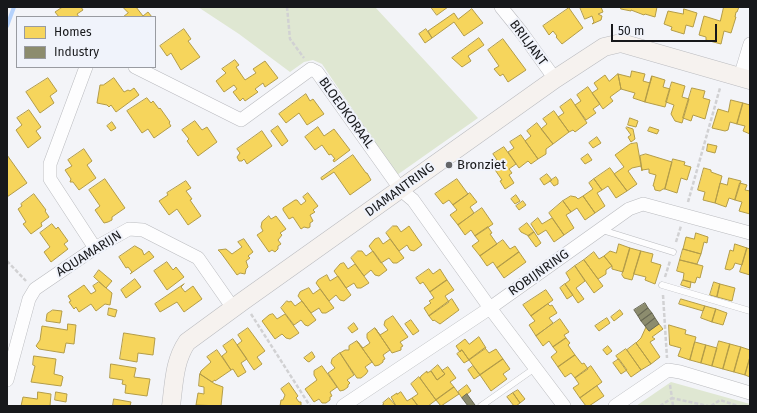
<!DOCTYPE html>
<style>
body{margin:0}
#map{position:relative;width:757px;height:413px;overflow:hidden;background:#f3f4f8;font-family:"Fira Sans",sans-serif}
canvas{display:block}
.frame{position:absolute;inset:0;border:8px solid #17181b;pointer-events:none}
.legend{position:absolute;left:16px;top:16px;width:140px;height:52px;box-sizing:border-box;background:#f0f3fb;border:1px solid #999ba1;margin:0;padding:5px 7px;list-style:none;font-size:12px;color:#17181b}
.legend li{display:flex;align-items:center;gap:8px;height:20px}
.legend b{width:20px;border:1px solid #999ba1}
.scale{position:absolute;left:611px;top:24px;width:106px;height:18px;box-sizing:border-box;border:2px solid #17181b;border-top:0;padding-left:5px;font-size:12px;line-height:14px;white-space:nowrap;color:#17181b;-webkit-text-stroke:3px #f0f3fb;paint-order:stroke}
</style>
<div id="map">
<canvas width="757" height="413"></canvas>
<div class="frame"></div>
<ul class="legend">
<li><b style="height:11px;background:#f6d55c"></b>Homes</li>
<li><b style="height:11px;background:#8c8c6e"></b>Industry</li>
</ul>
<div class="scale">50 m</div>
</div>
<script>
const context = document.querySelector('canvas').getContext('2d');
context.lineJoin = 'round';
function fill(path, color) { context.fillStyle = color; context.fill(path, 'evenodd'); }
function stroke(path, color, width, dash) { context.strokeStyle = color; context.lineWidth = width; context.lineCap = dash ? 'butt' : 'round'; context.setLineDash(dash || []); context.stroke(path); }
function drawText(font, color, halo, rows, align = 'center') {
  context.font = font + ' "Fira Sans",sans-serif'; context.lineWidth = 4; context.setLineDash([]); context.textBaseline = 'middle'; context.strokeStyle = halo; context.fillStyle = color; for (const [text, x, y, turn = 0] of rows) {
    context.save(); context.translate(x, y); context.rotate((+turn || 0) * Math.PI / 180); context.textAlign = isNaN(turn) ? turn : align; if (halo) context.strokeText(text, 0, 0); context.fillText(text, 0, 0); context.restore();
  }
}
fill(new Path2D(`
 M198,7h177l103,111 -81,57 -75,-111 -9,-4 -9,2 -14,10 -51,-38z
 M671,382l79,22v2h-114z`), '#dfe7d2');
const homes = new Path2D(`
 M60,7h21l2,3 -6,4 2,3h-20l-4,-5 6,-4z
 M123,7h13l7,9 5,-4 4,5h-29l5,-4z
 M431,7h17l-11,8z
 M580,7h22h-1l2,5 -5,2 4,2 -1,4 -9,4 2,-2 -2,-6 -7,3z
 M621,7h36l-2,10 -10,-3 -1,1 -13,-5v1l-10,-2z
 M724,7h15l-2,5h-1l-1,5h1l-5,16 -7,-2 -3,13 -15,-4v-3l-7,-2 5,-19 16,5z
 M569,8l14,20 -21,16 -6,-7 1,-1 -4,-5 -4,4 -6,-9z
 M472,9l11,14 -19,13 -10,-14 -22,16 -4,-7 26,-18 4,6z
 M684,9l13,4 -4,14 -7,-2 -2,9 -13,-4 1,-3 -8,-3 4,-13 15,3z
 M184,29l7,10 -3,2 12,16 -19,13 -10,-17 -4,3 -7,-10z
 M426,29l6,9 -7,5 -6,-9z
 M479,38l5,7 -16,11 3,5 -9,6 -10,-9z
 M503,39l23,31 -18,12 -5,-8 -3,2 -6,-7 5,-3 -11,-16z
 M235,60l4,5 -3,2 9,13 11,-7 -3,-4 12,-8 13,17 -13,9 -2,-4 -8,6 3,3 -13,9 -2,-3 -3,3 -7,-9 4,-3 -3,-4 -10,7 -8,-11 10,-8 -4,-4z
 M632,71l13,3 -2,7 7,2 2,-7 -7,26 -12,-4 2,-5 -14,-4 -3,-15 12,3z
 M618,74l3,15 -11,8 3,4 -10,8 -11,-16 6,-4 -4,-6 11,-8 4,6z
 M652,76l13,4 -2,7 7,2 -5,18 -20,-5z
 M48,78l9,13 -7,5 4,7 -14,10 -14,-21z
 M114,78l10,14 4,-2 2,1 4,-3 5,7 -23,17 -5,-7 -2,2 -2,-2 -10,-2 3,-18h3z
 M672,82l13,4 -3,11 7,2 -7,24 -7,-2 -4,-7 3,-9 -8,-3z
 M588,87l12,17 -7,5 3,4 -10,7 -11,-15 6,-4 -4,-6z
 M692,88l13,3 -2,7 7,2 -5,19 -12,-4 -2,6 -8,-3z
 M306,94l4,7 3,-2 11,15 -17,11 -8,-12 -13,10 -7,-9z
 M147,98l4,5 2,-2 6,8 1,-1 10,14 -1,1 2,3 -17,12 -6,-9 -6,4 -15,-22z
 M571,99l16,24 -12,9 -2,-2 -4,2 -11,-15 6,-4 -4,-6z
 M731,100l12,3 -6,21 -7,-2 -2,8 -3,1 -13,-3 6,-19 10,3z
 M743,103l7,2v29l-7,-3 2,-5 -8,-2z
 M29,110l12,17 -5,4 5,7 -13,10 -12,-18 6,-5 -5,-7z
 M554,111l15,21 -16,12 -12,-15 6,-5 -4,-5z
 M630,118l8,3 -2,6 -8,-2z
 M195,121l7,9 5,-3 10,15 -19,14 -11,-15 2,-2 -7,-9z
 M112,122l4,6 -5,3 -4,-5z
 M537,123l16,21 -7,5v5l-8,5 -13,-18 6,-5 -4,-5z
 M278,126l10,15 -6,5 -11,-15z
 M318,127l6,9 10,-7 16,21 -16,12 -1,-2 2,-1 -4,-5 -2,1 -7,-10 -7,5 -10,-13z
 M627,127l6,2 2,10 -4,3 -3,-5 3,-2 -5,-7z
 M650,127l9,3 -2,4 -9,-3z
 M262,131l10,15 -25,18 -3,-5 -2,2h-3l-2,-4 3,-4 -3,-4z
 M521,135l17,24 -7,5 -3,-3 -9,7 -11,-16 6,-4 -4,-6z
 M597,137l4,6 -8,5 -4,-5z
 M637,143l5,28 -1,-5 -9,2 -4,3 9,13 -10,7 -13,-17 10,-7 -9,-12 15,-11z
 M708,144l9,2 -2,7 -8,-2z
 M504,147l12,17 -7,5 3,4 -3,2 5,8 -9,6 -5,-8 2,-1 -11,-16 6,-4 -4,-6z
 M84,149l8,12 -5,4 9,13 -17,12 -6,-8h-3l1,-3 -6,-9 7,-4 -4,-6z
 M588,154l4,6 -7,4 -4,-5z
 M646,154l26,8 -7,27h-2l-3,2 -5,-1 -1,-4h-1l3,-11 -7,-2v-4l-7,1 -2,-14z
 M7,155l20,28 -20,14z
 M353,155l13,18h1l4,7 -21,15 -16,-23 -12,8 -1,-2z
 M673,159l12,3 -1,3 7,2 -4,13 -6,-2 -4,15 -12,-4z
 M610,168l17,23 -11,7 -8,-12 -6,4 -8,-11z
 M704,168l7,2v2l11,4 -7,27 -12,-3 2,-8 -7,-2z
 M547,174l5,6 -8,5 -4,-6z
 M556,177l2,3v4l-4,2 -4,-5z
 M729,178l12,3 -6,19 -6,-2 -3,9 -11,-4 5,-20 7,2z
 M105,179l20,29 -13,9v3l-4,2 -4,1 -9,-13 5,-4 -11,-16z
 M457,179l11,15 -15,11 -4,-5 -6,4 -8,-10z
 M594,179l8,11 -5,3 8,13 -10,7 -12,-17 10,-7 -4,-6z
 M186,181l5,7 -5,3 6,8 -2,1 11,16 -13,9 -11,-16 -8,6 -10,-14 9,-6 -1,-2z
 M740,183l7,2 -2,5 5,1v23l-11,-3 3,-9 -7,-2z
 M308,193l10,13 -5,4 2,2 -5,3 3,6 -3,2v4l-2,1 -4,-1 -3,2 -8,-12 -4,2 -6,-9v-2l12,-8h2l4,5 5,-4 -3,-4z
 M470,193l7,9 -7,5 4,6 -16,12 -8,-10 7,-5 -4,-5z
 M34,194l12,16 -1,1 4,6 -8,6 1,3 -11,8 -8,-10 3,-2 -8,-13 4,-3 -1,-2z
 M516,195l4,6 -5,3 -4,-5z
 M571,196l5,1 2,2 5,-3 12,17 -10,7 -8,-12 -6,4 -8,-11z
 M523,201l3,4 -7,5 -3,-4z
 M563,201l8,11 -5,3 8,13 -10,7 -15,-22z
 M482,208l11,16 -18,12 -4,-6 -6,5 -7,-10z
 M269,216l2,3 5,-3 10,13 -6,4 2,2 -4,5 3,4 -3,2v3l-3,3 -3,-2 -3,2 -12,-17 6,-4 -2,-4 1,-5z
 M538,218l4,6 10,-6 12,17 -10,7 -8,-12 -8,5 -7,-11z
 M527,223l7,9 -5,4 -8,-4 -2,-3z
 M52,224l4,5 2,-2 10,14 -4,3 4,5 -17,13 -7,-10 6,-5 -10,-14z
 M393,226h4l4,6 8,-6 13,19 -8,6 -4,-1 -3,-5 -8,6 -13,-18z
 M488,227l4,6 -2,1 7,10 -17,12 -8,-10 7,-5 -4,-5z
 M534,232l7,11 -5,4 -8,-11z
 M696,233l12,4 -1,6 -3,-1 -3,12 -18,-5 3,-12 8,2z
 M379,238l4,6 7,-5 14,19 -7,5h-4l-4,-5 -8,5 -12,-17 6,-7z
 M244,239l9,13 -5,4 2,2 -4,3 2,6 -2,2 -1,5 -5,-1 -3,2 -16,-22 -3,-3 8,-1 6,5 10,-7 -4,-5z
 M503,240l7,9 5,-3 4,6 -22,16 -4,-6 -6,4 -7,-10z
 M619,244l11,4 -7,24 -11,-3v-3l-8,-10 6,-5 6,2z
 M735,244l12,4 -5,17 -7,-2 -2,5 -3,2 -5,-1 5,-19 3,1z
 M135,246l7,4 2,5 5,-4 5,6 -24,17 2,-2 -4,-5 -2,1 -7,-11z
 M630,248l11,3 -9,29 -8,-2 -2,-3z
 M747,248l3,1v26l-10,-3z
 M683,249l18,5 -4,10 -17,-4z
 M358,251h4l4,5 7,-5 14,19 -8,6 -4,-1 -4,-5 -7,6 -13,-18z
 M641,251l12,3 -2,8 10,3 -6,19 -10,-4 1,-3 -12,-3z
 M519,252l7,10 -22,16 -7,-10z
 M594,252l5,7 5,-3 8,10 -6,4v4l-8,5 -14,-19z
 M584,260l19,26 -9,7 -19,-27z
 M680,260l23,6 -3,12 -3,-1 -2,6 -12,-3 1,-7 -7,-2z
 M167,262l6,8 3,-3 8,10 -17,13 -13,-19z
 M344,263l4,6 7,-5 14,19 -8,5h-4l-3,-5 -8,5 -12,-17 6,-7z
 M575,266l10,15 -9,7 8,11 -6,4 -13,-19 5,-4 -4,-7z
 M429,269l4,5 7,-5 7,11 -17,12 -7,-10 -3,2 -4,-6z
 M99,270l13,11 -6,7 -12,-11z
 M327,275l3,6 8,-5 13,19 -7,6 -4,-1 -4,-5 -7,6 -13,-18 2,-3z
 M135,279l6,8 -15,11 -5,-8z
 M447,280l7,10 -9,6 4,6 -20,14 -5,-8 7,-5 -2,-2 5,-3 -4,-6z
 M683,280l8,2 -1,6 -9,-3z
 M99,282l13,11 -2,12 -5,-1 -9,7 -5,-7 -12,8 -3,-5 -2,2 -5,-7 2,-1 -3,-5 16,-11 7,9 5,-3 -3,-5z
 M714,282l6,2 -3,13 -7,-2z
 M184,284l-3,3 4,5 8,-6 9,13 -18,13 -7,-10 -17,10 -5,-8z
 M565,284l8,11 -6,4 -7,-11z
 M720,284l15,4 -3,13 -15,-4z
 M309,288l4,6 7,-5 14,19 -8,5h-4l-3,-5 -8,5 -13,-17 2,-4z
 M546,290l7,10 -22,16 -8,-11z
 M452,299l7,11 -19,14 -6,-4 -1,1 -4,-5z
 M681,299l24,7 -2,5 -24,-7z
 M287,301l2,1 2,-1 4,5 7,-5 14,19 -8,6 -3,-1 -4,-5 -7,5 -13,-17z
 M548,304l2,2 2,-1 5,8 -8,5 4,5 -17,13 -7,-11 6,-4 -4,-5z
 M705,306l11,3 -4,13 -11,-4z
 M109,308l8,2 -2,7 -7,-2z
 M716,309l11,4 -4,12 -11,-3z
 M53,310l9,1 -2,12 -14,-2 1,-7z
 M620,310l3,4 -9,7 -3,-4z
 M273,314l4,5 8,-5 14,19 -9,6 -4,-1 -4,-4 -7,5 -13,-18 7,-6z
 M393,316l15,21 -8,5 3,4 -2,1v3l-9,3 -17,-25 5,7 8,-5 -4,-5 1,-4z
 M607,318l3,5 -11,8 -4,-5z
 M560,319l9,13 -5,3 2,3 -13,9 -4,-6 -6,5 -7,-10z
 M411,320l8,11 -6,4 -8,-11z
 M354,323l4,6 -6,4 -4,-5z
 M68,324l8,1 -2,19 -8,-1 -2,10 -25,-4 -3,-3 4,-6 2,-14 25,4z
 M659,324l4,5 -11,8 3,2 -5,3 10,15 -9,7 -15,-21 5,-5 5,-11 3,4z
 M669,325l17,5 -1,4 11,3 -6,23 -12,-4 3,-8 -11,-3z
 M248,328l17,23 -8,6 5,7 -8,6 -17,-25 5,-4 -4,-6z
 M375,328l15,22 -7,5 2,4 -2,1v2l-4,3 -4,1 -18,-25 6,7 7,-5 -3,-5v-4z
 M124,333l31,5 -2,17 -15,-2 -1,9 -17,-3z
 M479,337l7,11 -17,12 -7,-10 -2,2 -4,-6 9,-7 4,5z
 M566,338l4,5 -2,2 7,10 -17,12 -7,-10 6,-5 -4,-5z
 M233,339l14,20 -6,4 5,9 -8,5 -5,-8 -2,1 -9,-14 5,-4 -4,-6z
 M357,341l15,21 -7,5 3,4 -2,3 -5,4h-4l-17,-25 5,-3h4v-4z
 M719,341l11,3 -7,25 -11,-3z
 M695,342l11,3 -5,18 -11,-3z
 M636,343l15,21 -10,6 -14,-20z
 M730,344l11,3 -7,25 -11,-3z
 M706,345l11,3 -5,18 -11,-3z
 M608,346l4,5 -5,4 -4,-5z
 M741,347l9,3v7l-5,18 -11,-3z
 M485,348l4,5 7,-4 7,10 -23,16 -11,-15z
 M626,349l15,21 -10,7 -15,-21z
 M217,350l14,20 -16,11v-1l-3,2 -12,-8 1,-3 10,-9 -4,-5z
 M462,350l7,10 -5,3 -7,-9z
 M312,352l3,5 -6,5 -2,-1 -3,-3z
 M340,353l14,22 -7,5 3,3 -2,2v2l-4,3 -4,1 -12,-18 7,-5 -4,-5 1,-4z
 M575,355l7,9 2,-1 4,6 -13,9 -4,-5 -6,4 -7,-10z
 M34,356l22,3 -2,15 8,2 1,1 -2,9 -30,-4 4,-16 -2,-1z
 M750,357v20l-5,-2z
 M503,359l7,10 -7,5 4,5 -16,12 -11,-16z
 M619,359l8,11 -6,4 -8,-11z
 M111,364l25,4 -2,9 16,2 -3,17 -22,-3 1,-8 -4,-1 1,-4 -13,-2z
 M438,365l7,9 -8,6 -6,-9z
 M322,366l15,21 -7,5 2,4 -2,1v3l-4,3h-4l-3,-4 -5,3 -9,-13 12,-9 -3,-5v-4z
 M473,366l7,9 -6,4 -6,-9z
 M591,366l11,16 -22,16 -7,-10 6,-4 -4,-6z
 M448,367l8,11 -6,4 4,5 -18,13 -16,-22 1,-2 6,-5v2l4,-2 6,9 8,-6 -3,-3z
 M200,374l15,10 8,3 -2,19 -25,-1 2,-12 6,1v-7l-5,-1z
 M419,377l17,23 -8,6h-10l-6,-8 6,-4 -7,-10z
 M289,383l9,13 -2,2 3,4h2v4h-21l1,-6h2l2,-5 -4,-6z
 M467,385l4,6 -9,7 -4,-6z
 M597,386l7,10 -15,10h-3l-6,-8z
 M454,387l5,7 -18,12 -5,-6z
 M518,390l7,9 -5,4 -7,-10z
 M38,392l13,2 -1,12h-29l2,-9 14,2z
 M56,392l11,2 -1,8 -11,-2z
 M401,392l6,9 5,-3 6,8h-22l-5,-9 6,-4v1z
 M513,393l7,10 -4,3h-2l-7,-9z
 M389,398l7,8h-15l3,-2 -1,-1z
 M114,399l17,3 -1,4h-17z`);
fill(homes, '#f6d55c');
stroke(homes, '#b39c48', 1);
const industry = new Path2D(`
 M645,303l3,5 -10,8 -4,-6z
 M648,308l4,5 -11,8 -3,-5z
 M652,313l3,5 -10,8 -4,-5z
 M655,318l4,6 -10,7 -4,-5z
 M467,394l8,11 -2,1h-5l-6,-8z`);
fill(industry, '#8c8c6e');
stroke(industry, '#696955', 1);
stroke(new Path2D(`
 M7,26l7,-19`), '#b5d2fc', 4);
const lane = new Path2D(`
 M602,230l71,22
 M662,285l88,26
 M481,406l54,-38`);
const street = new Path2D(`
 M501,7l21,26 33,46
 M86,67l-36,97v15l45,69
 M135,67l106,53 70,-51 6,3 84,118 12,10 77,108 74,98
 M740,77l10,-33
 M7,380l22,-81 6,-10 60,-41 34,-19 14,1 55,28 35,50
 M343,406l147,-98 139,-99 14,-5 107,29
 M615,406l53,-36 12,2 70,21`);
const secondary = new Path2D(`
 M171,406c3,-22 3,-45 16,-64l56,-41 312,-222 49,-32 17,-4 129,37`);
stroke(lane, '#babbbf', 7);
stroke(street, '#babbbf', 14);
stroke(secondary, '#babbbf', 19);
stroke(new Path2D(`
 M287,7l3,32 14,19
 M688,202l32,-114
 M676,242l5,-16
 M7,261l19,20
 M665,277l5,-16
 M663,295l4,63
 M251,314l59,92
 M670,385l2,13 36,8
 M660,406l12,-8 1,8
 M711,406l9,-6 18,6`), '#d1d1d3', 2.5, [4, 2]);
stroke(lane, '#fdfdfe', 6);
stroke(street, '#fdfdfe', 13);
stroke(secondary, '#f6f2ef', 18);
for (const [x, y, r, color] of [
 [449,165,4,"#646568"]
]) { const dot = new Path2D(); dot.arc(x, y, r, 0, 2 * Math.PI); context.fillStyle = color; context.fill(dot); stroke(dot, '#f0f3fb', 1.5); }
drawText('13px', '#17181b', '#f0f3fb', [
 ["BRILJANT",528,43,53],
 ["BLOEDKORAAL",346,113,54],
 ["DIAMANTRING",400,190,-36],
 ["AQUAMARIJN",89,254,-32],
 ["ROBIJNRING",539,273,-35]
]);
drawText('13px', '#17181b', '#f0f3fb', [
 ["Bronziet",457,165]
], 'left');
</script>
